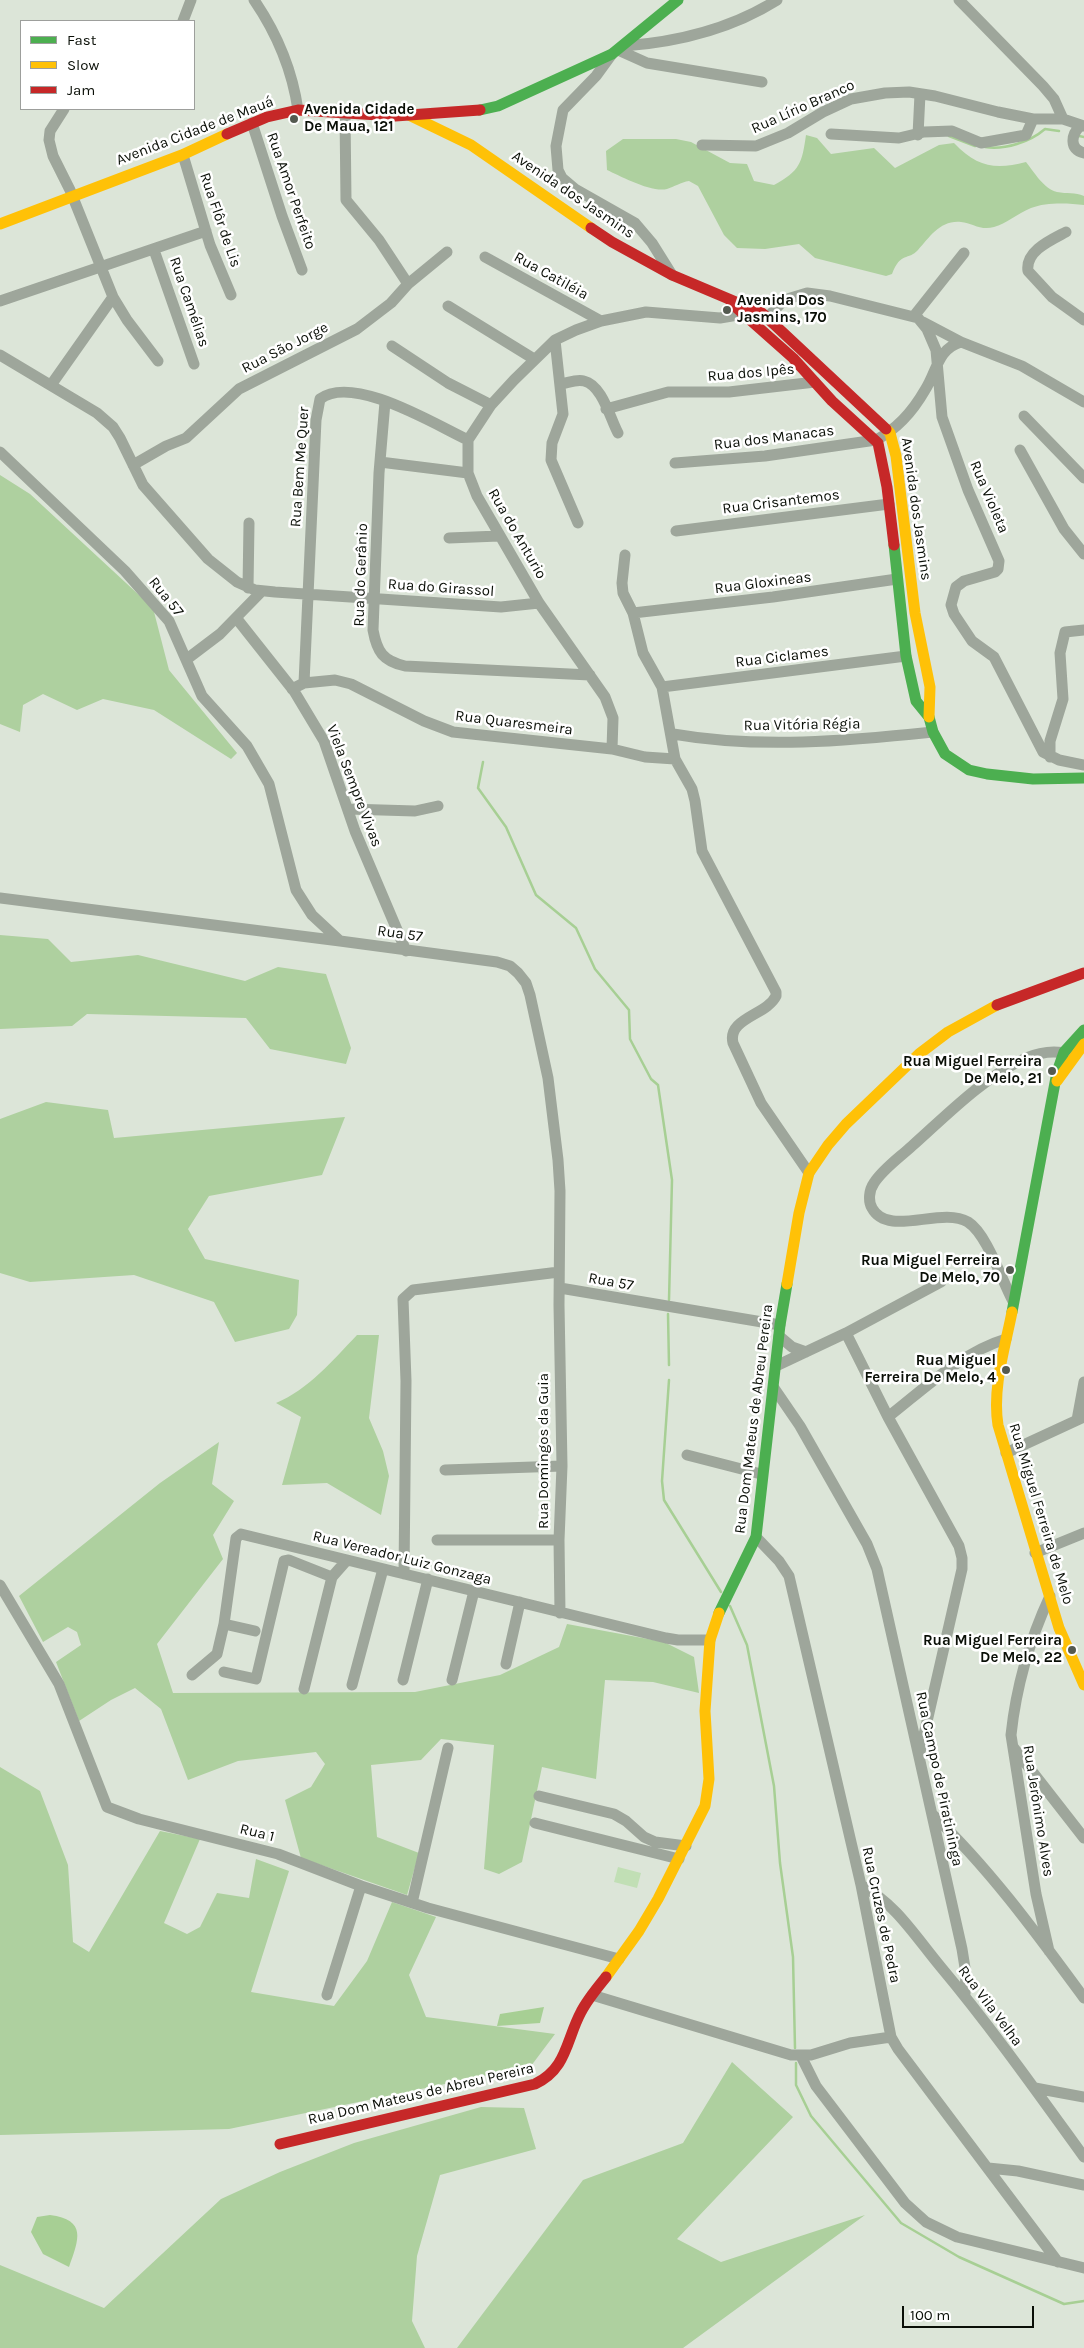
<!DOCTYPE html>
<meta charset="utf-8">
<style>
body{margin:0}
#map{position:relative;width:1084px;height:2348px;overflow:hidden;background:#dce5d8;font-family:Karla,sans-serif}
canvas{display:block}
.legend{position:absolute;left:20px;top:20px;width:175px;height:90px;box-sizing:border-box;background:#fff;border:1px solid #9d9f9c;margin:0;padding:6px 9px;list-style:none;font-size:15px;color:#0a0f07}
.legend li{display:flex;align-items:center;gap:10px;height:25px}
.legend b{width:25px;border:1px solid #9d9f9c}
.scale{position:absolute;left:902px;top:2306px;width:132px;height:22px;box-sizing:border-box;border:2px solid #0a0f07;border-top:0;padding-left:6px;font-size:15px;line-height:18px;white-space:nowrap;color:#0a0f07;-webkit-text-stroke:4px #fff;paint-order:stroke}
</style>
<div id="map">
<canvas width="1084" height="2348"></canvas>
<ul class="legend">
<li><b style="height:6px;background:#4caf50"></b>Fast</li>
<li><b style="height:6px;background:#ffc107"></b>Slow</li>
<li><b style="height:6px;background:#c62828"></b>Jam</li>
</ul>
<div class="scale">100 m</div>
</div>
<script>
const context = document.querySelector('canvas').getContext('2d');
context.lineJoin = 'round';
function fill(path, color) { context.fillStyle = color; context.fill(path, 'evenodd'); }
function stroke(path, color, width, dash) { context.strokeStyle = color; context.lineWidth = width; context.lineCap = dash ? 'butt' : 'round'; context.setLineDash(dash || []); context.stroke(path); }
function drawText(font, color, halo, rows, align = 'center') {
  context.font = font + ' Karla,sans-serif'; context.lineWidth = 5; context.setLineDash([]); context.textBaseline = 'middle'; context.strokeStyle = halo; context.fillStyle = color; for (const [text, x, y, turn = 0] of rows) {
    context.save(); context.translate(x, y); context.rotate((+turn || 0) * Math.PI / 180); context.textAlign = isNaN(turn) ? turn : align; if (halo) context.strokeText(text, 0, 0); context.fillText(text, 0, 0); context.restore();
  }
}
fill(new Path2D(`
 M618,1867l23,6 -4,15 -23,-6z`), '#c1dfb5');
fill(new Path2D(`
 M806,135l11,3 14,16 43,-6 21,20 44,-23 15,-2c23,24 41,27 72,19 8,10 18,27 31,30 10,2 18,0 27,4v9c-16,-2 -38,-3 -53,3 -13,5 -25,16 -37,19 -13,4 -22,-4 -33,-5 -21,-2 -31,15 -43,28 -10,11 -17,1 -26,24l-6,2 -71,-18 -16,-14 -34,5 -28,-1 -13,-13 -26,-49 -9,-5c-8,1 -15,6 -22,8 -15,4 -47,-13 -60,-19l-1,-19 17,-12h53l15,3 39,21 17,1 7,17 20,4c26,-14 28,-22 32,-50z
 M0,475l30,19 123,114 16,62 68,83 -6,6 -77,-49 -51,-11 -26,11 -34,-16 -20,11 -3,27 -20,-8z
 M0,935l48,4 23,23 67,-7 107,26 33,-14 48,7 25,74 -5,16 -76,-15 -24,-31 -159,-4 -15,12 -72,3z
 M46,1102l62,8 6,28 231,-21 -23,58 -113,21 -21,33 17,30 94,21 -2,35 -8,14 -54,13 -21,-40 -80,-27 -104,7 -30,-9v-154z
 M357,1335h22l-10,83 14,33 6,25 -8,39 -54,-32 -45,2 19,-68 -25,-14c33,-14 56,-42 81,-68z
 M219,1442l-7,42 22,17 -21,34 10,24 -66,85 16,49 242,-1 85,-17 59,-28 8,-23 97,18 30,15 5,36 -46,-11 -48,-2 -9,99 -54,-12 -20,95 -23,12 -15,-5 10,-124 -53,-6 -20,21 -50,5 6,72 42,16 -12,42 -106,-37 -16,-58 26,-13 14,-23 -9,-12 -78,9 -50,19 -27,-71 -26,-21 -24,12 -32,21 -23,-59 25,-17 -4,-13 -9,-5 -25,15 -24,-46 141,-113z
 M0,1767l40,24 28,74 5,77 16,10 71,-121 40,8 -36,84 23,11 13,-7 17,-34 32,5 7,-39 33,12 -38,121 83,14 33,-45 25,-59 44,15 -27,58 17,42 129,17 -24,32 -302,63 -229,6z
 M732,2062l61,55 -116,122 44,23 144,-47 -182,133h-226l126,-168 100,-37z
 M481,2107l43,1 12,41 -96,26 -23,81 -5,65 13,27h-425v-83l104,43 117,-109 59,-27 74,-29z`), '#aed09f');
fill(new Path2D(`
 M544,2007l-4,16 -43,3 3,-12z
 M50,2215c37,5 29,24 19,52l-26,-13 -12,-22 6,-15z`), '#a7cf94');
stroke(new Path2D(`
 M949,136l26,10
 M1079,136l5,1
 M985,147c20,3 45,-5 60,-18l14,2
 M483,762l-5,26 28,39 30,68 40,33 19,41 34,41 1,29 21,40 7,6 14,95 -3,120
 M668,1314l1,51
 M669,1380l-7,101 2,19 57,92
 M730,1606l17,39 27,141 6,77 13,94 2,91
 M796,2063v22l15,31 90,107 58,34 105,47 20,-3`), '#a7cf94', 2.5);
stroke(new Path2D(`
 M254,0c24,35 38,69 44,110
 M959,0l84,86 11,13 9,20
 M183,21l8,-21
 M624,46c53,-4 107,-17 153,-46
 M618,50l29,13 115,19
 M612,54l-16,22 -33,34 -7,36 2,24 4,8 13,11 60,34 17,20 20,32
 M64,109l-14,22 -1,9 4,16 17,34 43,107 14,23 31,41
 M345,114l1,86 33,40 29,44
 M252,123l30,93 20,54
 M1080,126c-9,9 -11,23 4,27
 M831,134l68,4 25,-6 28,-1 29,12 45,-8 7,-16
 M918,135l2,-41
 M702,145l54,1 32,-13 35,-21 28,-13 34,-6 24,-1 26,4 63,16 35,7h30l21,7
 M183,155l27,90 21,50
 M1066,232c-15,8 -41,19 -38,39l24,26 32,23
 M154,250l40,114
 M485,257l116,64
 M0,301l206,-70
 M448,306l86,53
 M914,316l50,-63
 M768,317l16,-17 23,-7 23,3 88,22 9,11 9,21 6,67 26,73 31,71 -1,8 -3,3 -31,9 -8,6 -5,18 3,9 18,27 22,16 49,95 16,8 25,5
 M923,322l38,20
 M555,340l8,74 -11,29 -1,17 27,63
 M392,346l56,37 43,22
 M0,355l97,58 16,14 7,11 23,47 65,74 29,23 18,8 20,2 226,15 38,-4
 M560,384c8,-1 16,-5 24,-3 18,4 26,37 34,52
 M51,385l62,-88
 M385,402l-6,71 -6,157c4,22 10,31 32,36l185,9
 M606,409l62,-17h61l86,-10
 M1024,416l60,62
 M1020,450l44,79 20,25
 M0,452l125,119 44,50 33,75 45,50 22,38 27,106 16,25 28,26 157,21 13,4 8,7 8,10 4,12 18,83 10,82 2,31 -1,114 3,161 -3,74 1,73
 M380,462l88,11
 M675,463l90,-7 111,-16c21,-11 37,-29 49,-50 12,-18 12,-41 36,-48l61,24 62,36
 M133,465l33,-19 20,-8 53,-49 118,-60 34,-26 17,-19 39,-32
 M676,531l213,-27
 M449,538l50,-2
 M625,555l-3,28 1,10 10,20 10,40 19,34 13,72 17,30 3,12 7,50 74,141v4c-9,19 -49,22 -43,47l28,60 48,70
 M248,588l1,-65
 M633,613l140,-16 124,-18
 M237,619l57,72 30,50 31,90 51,120
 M187,659l33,-25 42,-43
 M304,683l31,-3 16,4 73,37 29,11 159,17 33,8 30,2
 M662,687l244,-31
 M292,689l12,-6 12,-263 4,-21c33,-25 114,25 148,41
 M673,734c86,15 174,7 260,-2
 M612,749l1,-31 -8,-21 -66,-94 -62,-107 -9,-23v-33l23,-35 23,-25 41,-40 21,-10 25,-9 45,-9 74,6 24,-4 4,-4
 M1050,757v-16l13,-42 -3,-46 5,-21 19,-2
 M348,809l67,2 23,-5
 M0,898l340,43
 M560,1288l220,37
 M1013,1301c-11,-20 -26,-67 -45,-79 -27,-16 -80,16 -96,-14 -4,-7 -3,-18 2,-25 9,-14 25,-25 38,-37 35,-31 70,-68 114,-88 14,-6 29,-8 44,-4
 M846,1333l42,84 71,129 3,12v11l-42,183
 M779,1336l13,11 14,5
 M776,1366l70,-33 95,-51
 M774,1388l26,38 67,118 10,25 85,380 4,25 -1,20
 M888,1417c36,-28 74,-65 118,-78
 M1077,1420l7,-38
 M1006,1453l78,-36
 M687,1455l74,19
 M445,1470l117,-4
 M756,1537l23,24 10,15 72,309 30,152 7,12 160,213
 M437,1540h122
 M1035,1553l49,-20
 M404,1574l2,-193 -3,-82 10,-9 146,-18
 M0,1585l59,99 48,123 32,12 139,35 83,32 67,22 191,51
 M224,1624l31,7
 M506,1664l14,-62
 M224,1672l32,7 28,-118 5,-1 43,17
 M192,1675l25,-21 7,-30 12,-86 5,-4 425,104 12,2h32
 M403,1680l25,-101
 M452,1680l22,-89
 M352,1685l31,-116
 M304,1689l28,-112 15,-17
 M1013,1747l71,91
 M539,1796l75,18 12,7 18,16 11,5 31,4
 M932,1814c58,55 105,120 152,184
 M535,1823l144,36
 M861,1885c35,19 54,51 79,81 51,61 97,126 144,191
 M412,1903l36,-155
 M1049,1951l-13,-57 -25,-159c5,-47 19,-96 39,-139
 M327,1995l34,-109
 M592,1995l199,60h20l39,-12 41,-6
 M801,2056l15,30 89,117 21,19 31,15 127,31
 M1035,2088l49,9
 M988,2168l30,3 66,14`), '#9ea69b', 11);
stroke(new Path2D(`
 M480,110l18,-4 114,-52 66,-54
 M894,545l12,111 10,45 13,16 4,15 12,22 24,16 18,4 46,5 51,-1
 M1012,1312l45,-240 7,-20 20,-22
 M719,1613l37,-76 24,-212 7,-41`), '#4caf50', 11);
stroke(new Path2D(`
 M409,115l62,30 120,83
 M0,224l182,-69 45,-21
 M886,429l4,4 6,23 19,157 15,74 -1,30
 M1057,1081l27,-37
 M787,1284l12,-71 10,-40 19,-28 18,-21 73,-70 29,-22 49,-27
 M1012,1312c-7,36 -20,76 -14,113l61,203 25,57
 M606,1977l33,-46 19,-32 47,-93 4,-27 -4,-68 5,-71 9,-27`), '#ffc107', 11);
stroke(new Path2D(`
 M227,134l40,-17 31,-7 97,6 85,-6
 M591,228l21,14 60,33 90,38 124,116
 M731,303l62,55 39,43 46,42 9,44 7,58
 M997,1005l87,-32
 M280,2144l255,-60c32,-15 31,-44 46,-72 6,-12 16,-24 25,-35`), '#c62828', 11);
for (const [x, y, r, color] of [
 [294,119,5,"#545a50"],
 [727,310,5,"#545a50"],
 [1052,1071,5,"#545a50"],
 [1010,1270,5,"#545a50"],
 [1006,1370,5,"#545a50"],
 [1072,1650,5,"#545a50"]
]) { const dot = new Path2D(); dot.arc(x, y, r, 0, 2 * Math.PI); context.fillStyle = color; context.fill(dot); stroke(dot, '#fff', 2); }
drawText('15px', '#0a0f07', '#fff', [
 ["Rua Lírio Branco",803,107,-24],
 ["Avenida Cidade de Mauá",195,131,-21],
 ["Rua Amor Perfeito",291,191,71],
 ["Avenida dos Jasmins",573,195,34],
 ["Rua Flôr de Lis",220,220,71],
 ["Rua Catiléia",551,276,29],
 ["Rua Camélias",189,302,71],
 ["Rua São Jorge",285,348,-27],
 ["Rua dos Ipês",751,373,-5],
 ["Rua dos Manacas",774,438,-7],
 ["Rua Bem Me Quer",300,467,-86],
 ["Rua Violeta",989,497,67],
 ["Rua Crisantemos",781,502,-7],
 ["Avenida dos Jasmins",916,509,82],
 ["Rua do Anturio",517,534,60],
 ["Rua do Gerânio",361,575,-88],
 ["Rua Gloxineas",763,583,-7],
 ["Rua do Girassol",441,588,4],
 ["Rua 57",166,597,51],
 ["Rua Ciclames",782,657,-7],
 ["Rua Quaresmeira",514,723,7],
 ["Rua Vitória Régia",802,725,-1],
 ["Viela Sempre Vivas",354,786,69],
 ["Rua 57",400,934,8],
 ["Rua 57",611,1282,10],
 ["Rua Dom Mateus de Abreu Pereira",754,1419,-83],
 ["Rua Domingos da Guia",544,1451,-90],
 ["Rua Miguel Ferreira de Melo",1041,1514,73],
 ["Rua Vereador Luiz Gonzaga",402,1558,14],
 ["Rua Campo de Piratininga",939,1779,78],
 ["Rua Jerônimo Alves",1038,1811,81],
 ["Rua 1",257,1833,14],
 ["Rua Cruzes de Pedra",881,1915,78],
 ["Rua Vila Velha",990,2006,53],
 ["Rua Dom Mateus de Abreu Pereira",421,2094,-13]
]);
drawText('bold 15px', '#0a0f07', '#fff', [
 ["Avenida Cidade",304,110,"left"],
 ["De Maua, 121",304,127,"left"],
 ["Avenida Dos",737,301,"left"],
 ["Jasmins, 170",737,318,"left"],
 ["Rua Miguel Ferreira",1042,1062],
 ["De Melo, 21",1042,1079],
 ["Rua Miguel Ferreira",1000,1261],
 ["De Melo, 70",1000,1278],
 ["Rua Miguel",996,1361],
 ["Ferreira De Melo, 4",996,1378],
 ["Rua Miguel Ferreira",1062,1641],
 ["De Melo, 22",1062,1658]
], 'right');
</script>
